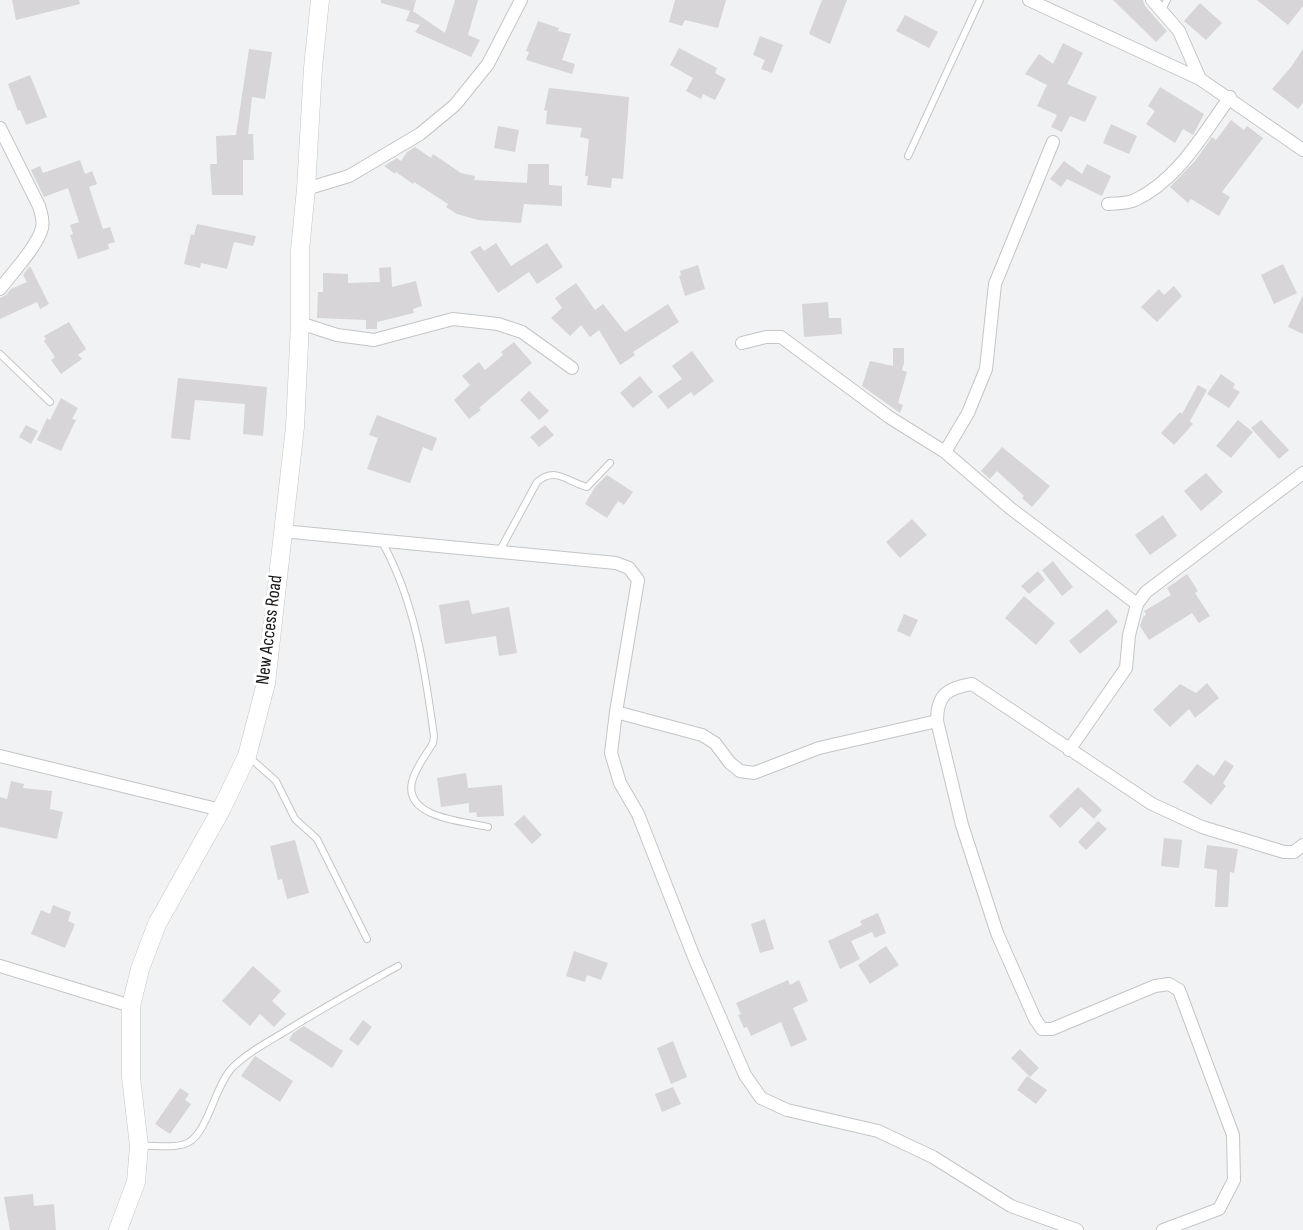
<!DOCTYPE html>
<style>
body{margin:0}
canvas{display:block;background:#f0f2f4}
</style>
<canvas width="1303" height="1230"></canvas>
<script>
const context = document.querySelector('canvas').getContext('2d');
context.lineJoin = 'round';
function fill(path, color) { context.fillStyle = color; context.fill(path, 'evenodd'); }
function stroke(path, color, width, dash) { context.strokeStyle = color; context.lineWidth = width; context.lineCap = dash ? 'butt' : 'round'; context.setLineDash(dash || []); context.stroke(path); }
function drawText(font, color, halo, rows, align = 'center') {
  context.font = font + ' "Sofia Sans Condensed",sans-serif'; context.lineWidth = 6; context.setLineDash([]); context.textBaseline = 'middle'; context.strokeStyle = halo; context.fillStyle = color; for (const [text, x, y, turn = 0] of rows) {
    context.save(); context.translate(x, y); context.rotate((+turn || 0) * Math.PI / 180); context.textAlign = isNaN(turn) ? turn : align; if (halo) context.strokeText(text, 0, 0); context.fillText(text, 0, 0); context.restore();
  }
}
fill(new Path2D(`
 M12,0h67l1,4 -64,16z
 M381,0h35l-3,11 32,22 10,-33h23l-10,35 12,5 -9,17 -56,-25 5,-7 -14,-4 4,-10 -29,-8z
 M675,0h51l-8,28 -33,-8 -3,6 -13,-4z
 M822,0h25l-17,44 -21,-10z
 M1113,0h30l2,6 22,25 -11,11z
 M1257,0h46v6l-15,19z
 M1200,3l22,20 -16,17 -22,-19z
 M905,15l33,17 -9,16 -33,-17z
 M538,21l21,7 -1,3 13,3 -9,26 13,4 -3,10 -46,-14 3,-8 -3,-1z
 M760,36l23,9 -11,28 -11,-4 4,-9 -12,-5z
 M1063,43l20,10 -16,31 30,13 -12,25 -15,-6 -8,16 -11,-5 6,-12 -20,-9 10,-21 -22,-11 14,-20 14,10z
 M679,48l38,20 -2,5 11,6 -11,21 -12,-6 -2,5 -15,-8 7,-13 -23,-13z
 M249,49l23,3 -7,47 -13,-2 -4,37h5l1,26h-11v35h-31l-2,-31h7l-1,-28 20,-1z
 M1303,49v54l-5,6 -26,-20 19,-22z
 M30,75l17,42 -21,8 -6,-15 -2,1 -10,-27z
 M1160,87l44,27 -11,21 -10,-6 -8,14 -29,-19 9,-13 -7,-5z
 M549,88l80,9 -6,82 -11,-1 -1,10 -24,-3 1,-9h-3l4,-37 -9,-2 2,-9 -36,-4 1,-13 -3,-1z
 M1231,120l13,10 3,-4 16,12 -41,54 8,5 -11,19 -28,-17 -3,4 -18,-16 25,-26 17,-24 4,3z
 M1111,124l26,12 -8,18 -26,-11z
 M498,126l21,4 -4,22 -21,-4z
 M415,147l16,11 2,-4 28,19 14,3 -1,4 53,3 1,-19h21v21l13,1v20l-38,-2 -3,19 -43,-3 -21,-6 -11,-7 2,-3 -34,-22 -1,2 -17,-12 -1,2 -11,-8 13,-8 4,3 6,-9z
 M80,160l5,14 7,-3 5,13 -8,3 14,42 7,-2 5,15 -7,2 1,5 -31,10 -8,-24 3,-1 -3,-9 9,-3 -11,-34 -24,9 -13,-27 9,-4 3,7z
 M1064,161l18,13 5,-10 24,12 -9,20 -35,-17 -6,8 -11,-8z
 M197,224l59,12 -3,10 -19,-4 -7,27 -26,-6 -1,5 -16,-4 7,-30 3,1z
 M496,243l15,23 36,-23 16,24 -26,17 -8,-12 -31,21 -28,-41 10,-6 4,5z
 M1283,264l14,29 -23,11 -13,-29z
 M698,265l7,24 -20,7 -6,-20 2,-1 -1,-4z
 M30,266l19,38 -9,5 -3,-7 -37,17v-21l6,-3 5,-6 16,-7 -4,-7z
 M391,267l1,20 24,-6 6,25 -9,3 1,4 -37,9v7h-11v-9l-49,-2 1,-26h5v-19l25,1v9l32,-1 -1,-14z
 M576,283l19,27 8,-6 22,28 43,-28 11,18 -46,30 2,3 -15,10 -21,-35 -9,7 -9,-12 -11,11 -19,-18 11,-10 -7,-10z
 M1174,286l8,10 -25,26 -16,-15 18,-18 5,6z
 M1303,295v39l-15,-7z
 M828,302l1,16h12l1,16 -38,3 -2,-33z
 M69,322l17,27 -8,6 4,4 -21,15 -10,-14 4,-3 -11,-16 2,-2 -2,-3z
 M514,342l18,21 -53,45 2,2 -12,9 -15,-19 16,-15 -8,-9 17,-14 6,8 18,-15 -2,-3z
 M893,348h11v15l-2,7 5,2 -9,31 5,2 -3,8 -38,-27 8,-25 23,5z
 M692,351l22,30 -20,15 -3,-4 -23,17 -10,-13 24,-17 -10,-13z
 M1221,374l14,10 -2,4 7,4 -11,16 -22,-14z
 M640,376l13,16 -20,16 -13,-15z
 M178,378l89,9 -4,49 -20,-2 2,-30 -50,-4 -5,40 -19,-2z
 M1198,385l9,5 -17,31 3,3 -19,21 -13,-12 19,-21 2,2z
 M529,391l20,20 -10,9 -19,-20z
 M61,398l17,10 -6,11 4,1 -15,31 -24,-11 10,-22 3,2z
 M377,415l60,23 -5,13 -9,-4 -13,36 -43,-14 11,-31 -9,-3z
 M1238,420l15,12 -22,26 -15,-12z
 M1261,420l28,30 -10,9 -28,-31z
 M26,425l12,6 -7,13 -12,-7z
 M545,425l9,10 -15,12 -9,-10z
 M1002,447l48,39 -18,21 -10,-9 2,-2 -27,-25 -7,8 -9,-8z
 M1206,473l17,19 -22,19 -17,-20z
 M607,475l26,17 -9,13 -6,-4 -11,17 -22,-14 10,-17z
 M1163,515l14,21 -27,19 -15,-20z
 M912,519l15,16 -27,23 -14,-16z
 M1053,561l20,26 -11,9 -20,-26z
 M1038,571l7,9 -16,14 -8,-8z
 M1187,574l11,17 -3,2 15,23 -11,7 -7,-10 -43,27 -9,-14 3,-9 3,-2 -2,-4 27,-16 -4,-7z
 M1024,596l31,27 -19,22 -31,-27z
 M469,600l3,14 37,-7 8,46 -18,3 -3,-20 -51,8 -6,-39z
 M1107,609l11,13 -38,32 -11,-13z
 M904,614l14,6 -8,17 -13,-6z
 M1207,683l12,15 -24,20 -6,-9 -19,18 -17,-17 27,-26 16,9z
 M1225,760l9,6 -11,17 3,3 -15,19 -28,-23 14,-18 17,12z
 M466,773l2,15 34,-3 2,31 -27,1 -1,-5 -7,1v-10l-28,4 -4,-29z
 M11,781l13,3 -1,4 29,3 -2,18 13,3 -6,27 -57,-12v-30l7,2z
 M1078,787l24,23 -8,9 -13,-12 -21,21 -11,-12z
 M524,815l18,20 -10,9 -18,-20z
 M1098,821l9,8 -21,21 -8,-8z
 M1164,838l18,2 -3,28 -18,-2z
 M295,840l14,53 -22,6 -5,-20 -4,1 -8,-34z
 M1207,845l31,4 -4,24 -4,-1 -2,35h-13l2,-37 -13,-2z
 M53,905l18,7 -3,9 7,3 -10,24 -34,-14 10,-24 9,4z
 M878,913l8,20 -11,5 -3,-6 -21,9 9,18 -20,10 -12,-28 34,-16 -2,-4z
 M765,919l9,30 -14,4 -9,-29z
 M886,946l13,19 -29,19 -12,-19z
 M574,951l34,12 -7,17 -14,-5 -2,7 -19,-6z
 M253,966l28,25 -9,10 14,13 -12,13 -14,-13 -10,12 -28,-25z
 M788,980l2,5 9,-5 9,21 -15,7 14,32 -16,7 -10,-25 -30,14 -4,-9 -3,1 -6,-13 3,-1 -5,-11z
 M363,1020l9,7 -14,19 -9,-7z
 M304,1026l39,25 -11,17 -43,-28 4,-7z
 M673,1041l14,36 -16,7 -14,-36z
 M1020,1049l19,19 -9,9 -19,-19z
 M255,1056l38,25 -13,21 -39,-26z
 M1027,1076l20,14 -11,14 -19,-14z
 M673,1087l8,17 -19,8 -7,-18z
 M180,1088l9,6 -4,6 6,4 -21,30 -15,-10z
 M33,1194l1,12 20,-2 2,26h-46l-6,-33z`), '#d7d5d8');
const service = new Path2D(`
 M1162,10l5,-10
 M908,156l72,-156
 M0,354l50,48
 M382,542c33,59 43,128 52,194l-1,7c-7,12 -18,25 -21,39 -8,36 51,39 76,45
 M499,552l38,-70c19,-16 30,0 50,5l23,-24
 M249,757l27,24 19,38 22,20 50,100
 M141,1146c14,-1 37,3 48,-4 19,-11 26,-56 43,-74 14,-14 32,-24 49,-34 38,-24 78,-46 117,-68`);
const minor = new Path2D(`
 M1029,0l171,79 103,71
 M1152,0l27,31 21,48
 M0,128l39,78c2,8 5,14 3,22 -5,19 -30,45 -42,61
 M306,189l43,-13 71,-42 35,-29 33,-41 33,-64
 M1108,204c8,-1 19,0 27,-4 43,-20 68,-66 95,-103
 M300,323l37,12 37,5 79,-21 45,5 24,8 50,36
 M742,343l24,-6h15l108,80 56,35 65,56 127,96
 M945,452l23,-39 18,-44 9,-85 58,-142
 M282,531l334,32 13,5 9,12 -22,132 -5,41 9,30 18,31 56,143 51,118 16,23 26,12 91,21 55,26 78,49 66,24
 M616,712l86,23 13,8 15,20 10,8 14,2 65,-25 118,-27
 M1069,750l57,-82 3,-33 8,-31 9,-12 157,-119
 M0,756l221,54
 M0,966l131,40
 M1163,1230l56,-21 15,-29 -1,-45 -54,-145 -10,-6 -14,2 -103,43h-10l-7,-10 -38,-86 -35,-108 -25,-104c0,-26 10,-33 35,-37l180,120 50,23 82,25h10l9,-7`);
const secondary = new Path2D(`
 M118,1230l18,-48 3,-36 -8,-69v-71l9,-37 17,-45 64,-114 26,-54 19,-73 29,-256 5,-104v-73l6,-61 7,-121 7,-68`);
stroke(service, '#c3c5c7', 8);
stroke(minor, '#c3c5c7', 14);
stroke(secondary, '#c3c5c7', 19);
stroke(service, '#fff', 6);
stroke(minor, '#fff', 12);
stroke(secondary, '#fff', 18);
drawText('19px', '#181919', '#fff', [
 ["New Access Road",270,630,-83]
]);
</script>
